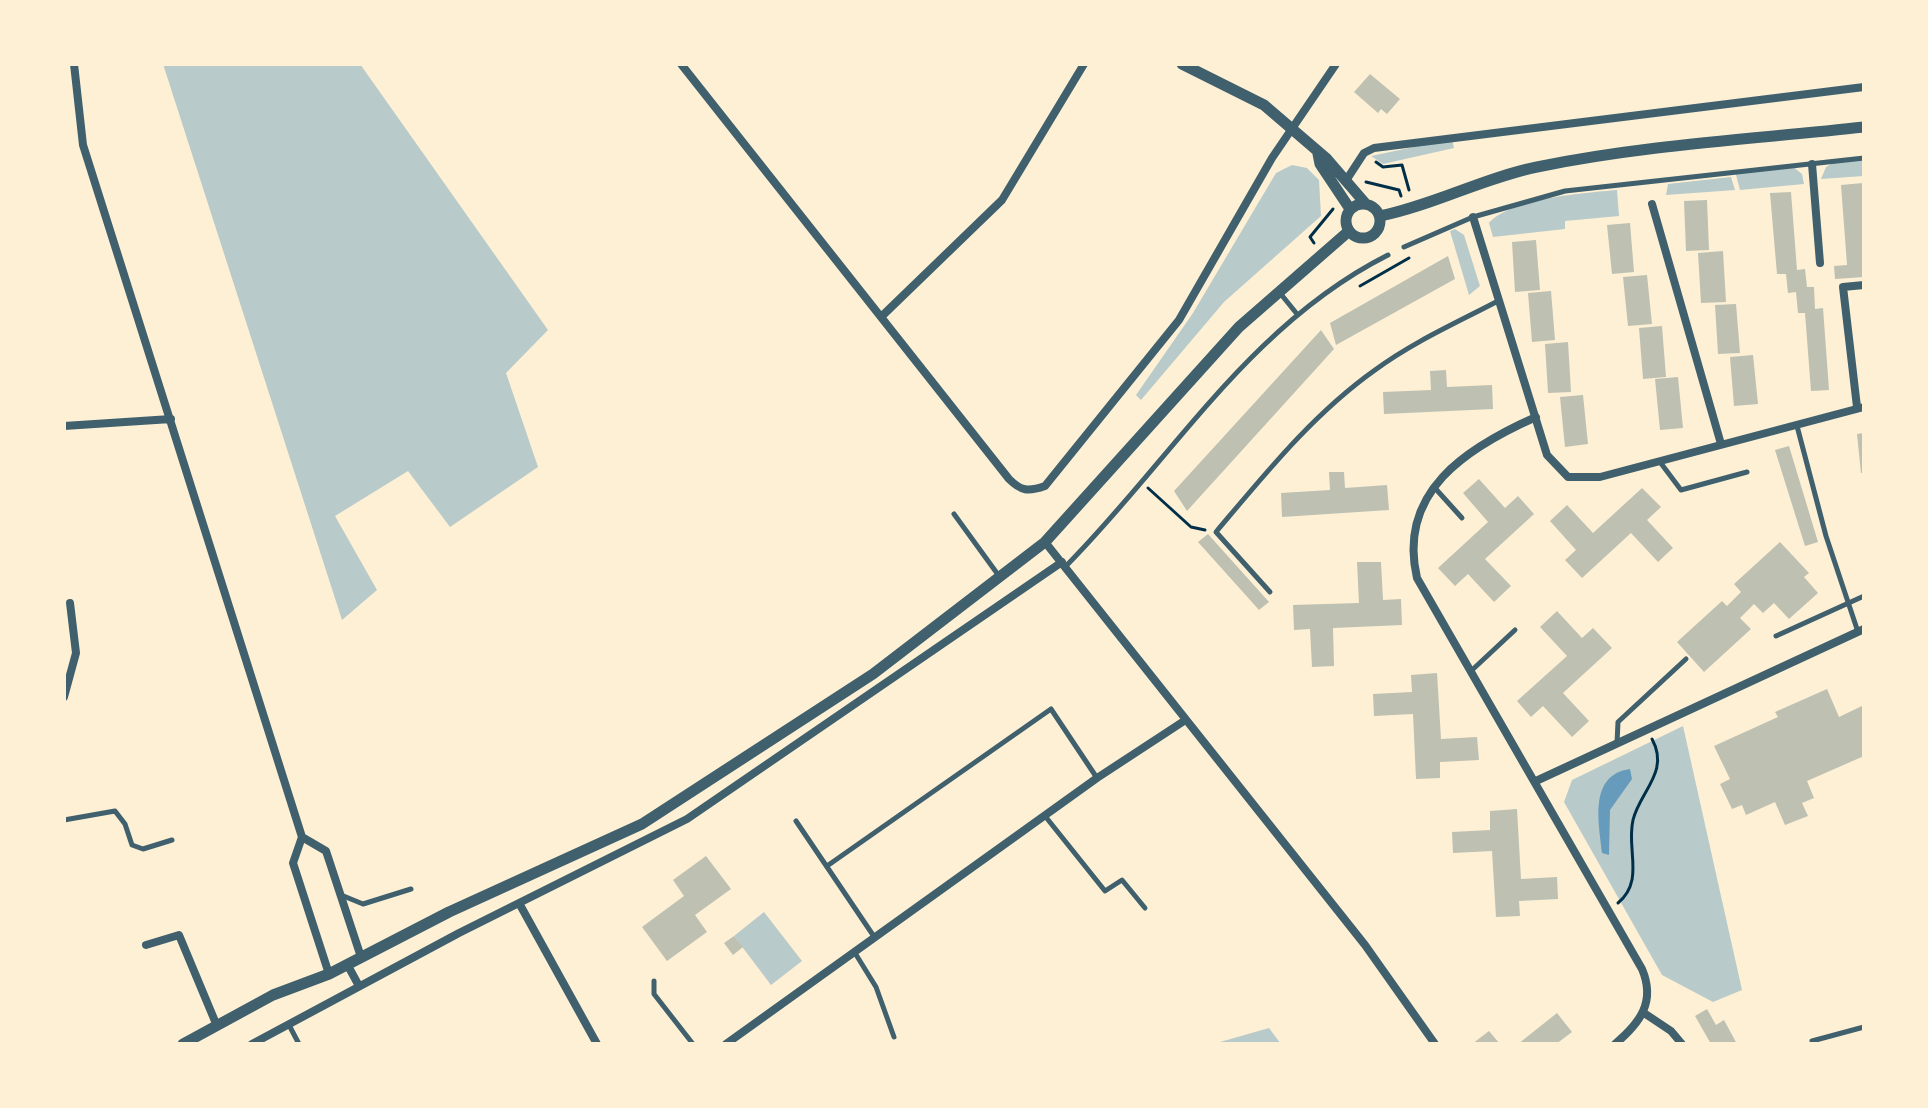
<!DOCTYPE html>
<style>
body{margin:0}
#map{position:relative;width:1928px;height:1108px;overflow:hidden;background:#fdf0d5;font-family:Manrope,sans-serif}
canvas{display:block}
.frame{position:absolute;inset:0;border:66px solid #fdf0d5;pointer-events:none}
</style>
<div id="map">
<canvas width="1928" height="1108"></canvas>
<div class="frame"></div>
</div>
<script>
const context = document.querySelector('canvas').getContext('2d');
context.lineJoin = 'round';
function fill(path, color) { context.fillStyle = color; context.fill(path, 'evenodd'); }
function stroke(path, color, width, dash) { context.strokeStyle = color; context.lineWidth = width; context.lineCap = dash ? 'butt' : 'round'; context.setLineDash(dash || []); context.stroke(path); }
fill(new Path2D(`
 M163,64h197l188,266 -42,43 32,94 -88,60 -42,-56 -73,45 42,74 -35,30z
 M1452,139l2,9 -71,16 -12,-8z
 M1864,157v19l-43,3 5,-12 13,-7z
 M1292,165l15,3 12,12 2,36 -97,86 -83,98 -5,-5 57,-82 83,-140z
 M1791,165l11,9 2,10 -64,6 -5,-19z
 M1731,177l4,13 -69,5 2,-11z
 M1617,190l2,26 -54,5v8l-72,8 -4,-14c22,-25 95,-30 128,-33z
 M1455,229l9,6 16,51 -11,9 -19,-64z
 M1683,726l59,264 -29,12 -51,-27 -98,-173 8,-22z
 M764,912l38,49 -31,24 -37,-49z
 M1269,1028l12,16h-68z`), '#b9caca');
fill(new Path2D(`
 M1630,769l2,10 -22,31 -1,45 -7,-2c-3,-30 -14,-78 28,-84z`), '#669bbc');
fill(new Path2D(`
 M1370,74l30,25 -13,15 -6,-5 -3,4 -24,-21z
 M1863,183l1,94 -29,2 -1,-13 13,-1 -6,-80z
 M1791,192l6,78 8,-1 2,18h7l1,22 8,-1 6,82 -18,1 -6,-78h-7l-2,-21 -8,1 -2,-19h-9l-7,-81z
 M1707,200l2,50 -23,1 -2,-50z
 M1630,223l4,49 -22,2 -5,-49z
 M1536,240l4,50 -25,2 -3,-50z
 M1723,251l3,51 -25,1 -3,-50z
 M1448,256l7,23 -119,66 -6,-22z
 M1647,275l5,49 -24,2 -5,-49z
 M1551,291l4,49 -23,2 -4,-49z
 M1736,304l4,49 -22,1 -3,-49z
 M1662,326l4,51 -23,2 -4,-51z
 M1321,330l13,19 -147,162 -13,-20z
 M1568,342l3,50 -23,1 -3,-49z
 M1753,355l5,49 -24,2 -4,-49z
 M1446,370l1,17 45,-2 1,24 -109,5 -1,-22 48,-2 -1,-19z
 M1678,377l5,51 -23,2 -5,-51z
 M1583,395l5,49 -23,3 -5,-50z
 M1864,433v40h-3l-4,-39z
 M1789,446l29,96 -13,4 -30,-96z
 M1329,472h15l1,16 42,-3 2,25 -107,7 -1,-24 49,-3z
 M1479,479l26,29 13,-12 16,18 -49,45 26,27 -17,16 -26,-28 -13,12 -17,-18 50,-46 -25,-29z
 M1642,488l19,19 -14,13 26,28 -15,14 -27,-29 -49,45 -17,-18 11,-10 -26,-29 17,-16 26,28z
 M1208,534l61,68 -10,8 -61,-68z
 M1780,542l29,31 -5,4 14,16 -29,26 -15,-16 -11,10 -9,-9 -14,14 11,11 -47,43 -27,-30 45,-41 5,5 14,-14 -7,-8z
 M1357,562h24l2,38 18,-1 1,26 -69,3 1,38 -22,1 -2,-38 -16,1 -1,-25 66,-2z
 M1557,611l25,27 11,-10 19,20 -49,45 26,28 -17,16 -29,-31 -12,11 -14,-16 50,-45 -27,-29z
 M1437,673l4,66 36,-2 2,23 -39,2v16l-24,1 -3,-65 -39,2 -1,-22 39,-2 -1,-17z
 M1827,689l12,28 25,-12v51l-57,25 7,17 -12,5 6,13 -23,9 -10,-23 -29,13 -4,-10 -10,4 -12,-25 10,-5 -16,-33 64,-29 -3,-5z
 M1517,809l4,70 36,-2 1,22 -39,2 1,15 -24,1 -4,-66 -39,2 -1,-21 38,-2v-19z
 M706,856l25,33 -36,26 12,17 -40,29 -25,-34 42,-31 -11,-16z
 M734,936l9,11 -10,8 -9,-12z
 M1707,1009l9,16 8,-5 13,24h-26l-16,-28z
 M1557,1013l15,19 -16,12h-38z
 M1489,1031l11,13h-28z`), '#bec0b2');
stroke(new Path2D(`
 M1376,162l7,5 19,-2 7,25
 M1366,182l33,8 2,6
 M1314,243l-4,-6 23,-28
 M1360,286l49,-28
 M1148,488l43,39 14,3
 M1618,903c27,-23 8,-53 15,-83 7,-29 37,-48 19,-81`), '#003049', 3);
stroke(new Path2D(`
 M1404,247l69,-30 92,-26 299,-33
 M1280,293l17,21
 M1797,426l29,110 32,96
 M1660,462l21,28 66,-18
 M1434,487l28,31
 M954,514l45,62
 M1066,566c106,-107 183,-241 322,-311
 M1270,592l-54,-60c49,-58 97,-118 159,-162 38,-28 81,-47 123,-69
 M1776,636l88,-40
 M1471,671l44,-41
 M1617,743l1,-21 68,-63
 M1045,816l60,75 17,-11 23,28
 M64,820l51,-9 10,13 7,21 11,4 29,-9
 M796,821l79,117
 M827,866l224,-157 46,69
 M341,895l22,9 48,-15
 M855,953l21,34 18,50
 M654,981v13l39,50
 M289,1025l10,19
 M1812,1041l52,-14`), '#3f606c', 5);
stroke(new Path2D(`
 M74,64l9,81 219,692
 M681,64l328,415c12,12 19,13 36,7l134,-166 93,-162 64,-94
 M1812,164l8,99
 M1347,179l17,-26 10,-5 490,-61
 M1652,204l69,240
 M1473,217l74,238 21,22h32l264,-70
 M881,317l121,-117 82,-136
 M1857,407l-14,-120 21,-2
 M1536,417c-70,31 -139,75 -119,161l225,391c14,33 -2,54 -27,75
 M64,426l107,-7
 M1045,542l320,403 70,99
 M64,697l12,-44 -6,-50
 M1536,781l328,-152
 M519,903l78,141
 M146,945l33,-10 38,91
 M347,964l12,22
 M329,974l-36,-111 9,-26 24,14 35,106
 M1644,1013l27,18 11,13
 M252,1044l207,-111 228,-114 375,-257
 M726,1044l371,-266 87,-57`), '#3f606c', 8);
stroke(new Path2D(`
 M1182,64l82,41 63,54 38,44
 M1318,154l2,10 30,45
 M1346 221a17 17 0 1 1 34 0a17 17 0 1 1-34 0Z
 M1380,216c54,-11 103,-38 157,-49 107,-22 218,-28 327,-40
 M183,1044l90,-49 56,-21 120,-62 193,-88 231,-150 172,-132 194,-215 110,-96`), '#3f606c', 11);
</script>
